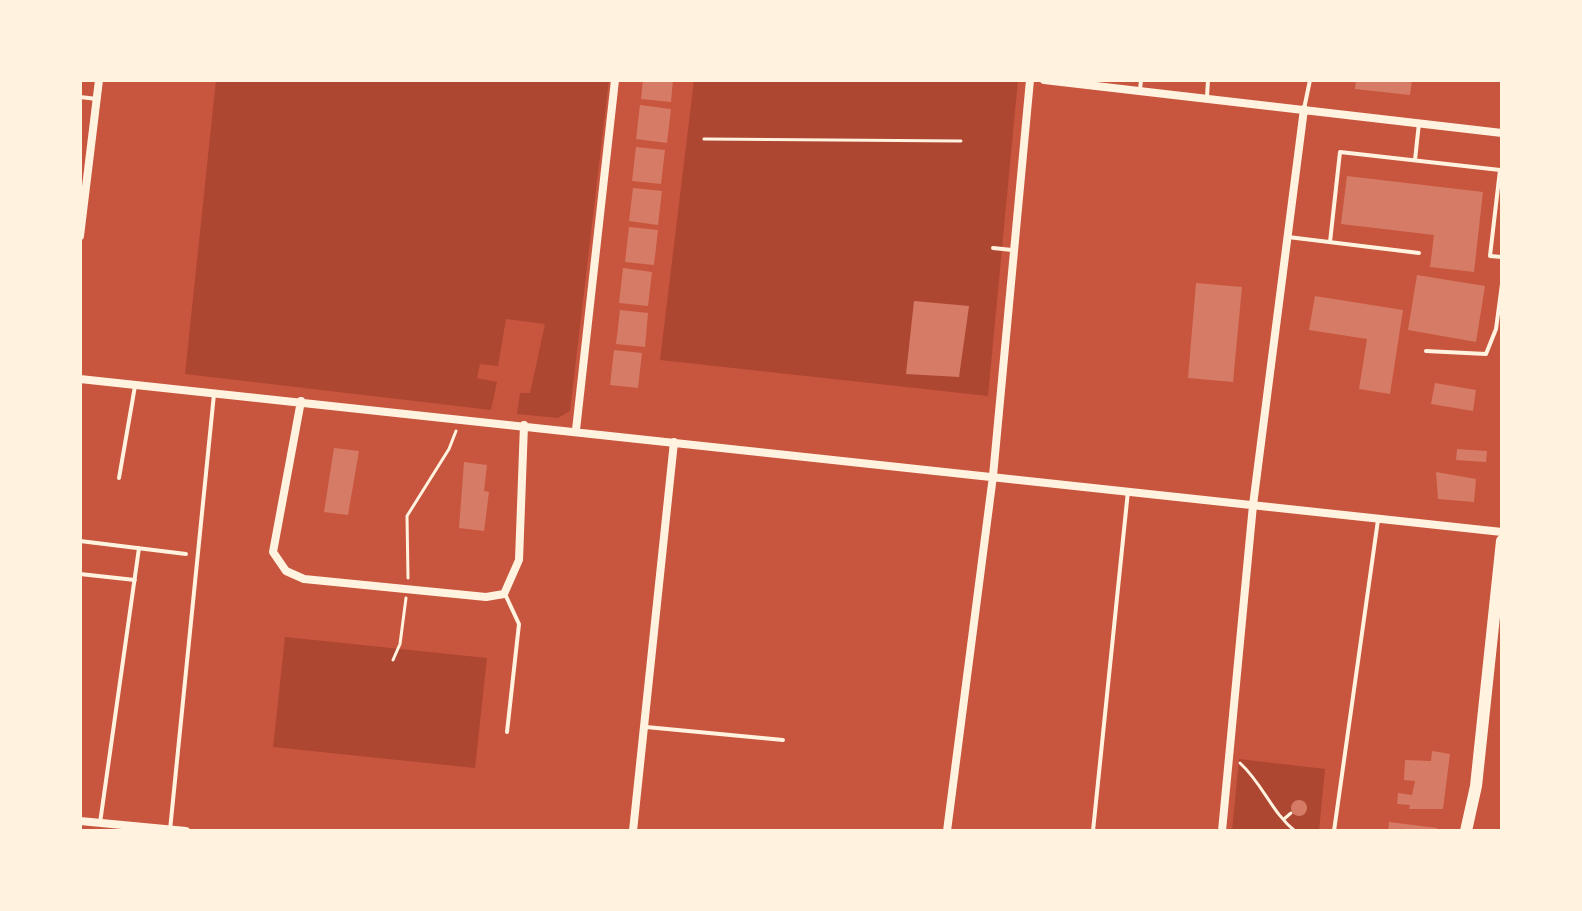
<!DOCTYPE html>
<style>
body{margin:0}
#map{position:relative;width:1582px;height:911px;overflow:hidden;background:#c8553d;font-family:"DejaVu Sans",sans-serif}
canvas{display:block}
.frame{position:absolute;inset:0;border:82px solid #fff3e0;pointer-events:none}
</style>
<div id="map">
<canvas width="1582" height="911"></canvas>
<div class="frame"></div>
</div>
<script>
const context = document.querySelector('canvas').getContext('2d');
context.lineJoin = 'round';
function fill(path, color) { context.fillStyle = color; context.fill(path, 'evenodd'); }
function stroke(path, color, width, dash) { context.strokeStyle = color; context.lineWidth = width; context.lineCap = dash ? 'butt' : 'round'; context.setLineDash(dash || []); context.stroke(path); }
fill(new Path2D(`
 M216,80h393l-39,331 -12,7 -41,-4 3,-21h10l15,-69 -39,-5 -8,47 -18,-2 -3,14 20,4 -6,28 -306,-36z
 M694,80h324l-30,316 -328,-36z
 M285,637l202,21 -12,110 -202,-21z
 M1239,759l86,10 -6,62h-87z`), '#ae4732');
fill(new Path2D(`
 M643,80h30l-2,22 -30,-3z
 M1356,80h56l-2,15 -55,-6z
 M640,105l31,4 -4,34 -31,-4z
 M636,147l29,3 -4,34 -29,-3z
 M1347,176l136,16 -9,80 -44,-5 4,-32 -93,-11z
 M633,188l29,3 -4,34 -29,-4z
 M629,227l29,3 -4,35 -29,-3z
 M623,268l29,4 -4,34 -29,-3z
 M1417,275l68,11 -9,56 -68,-12z
 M1196,283l46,4 -9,95 -45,-4z
 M1315,296l88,14 -13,84 -31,-5 8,-50 -58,-9z
 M914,301l55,5 -10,71 -53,-3z
 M620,310l28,3 -3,34 -29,-3z
 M614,350l28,3 -4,35 -28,-3z
 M1435,383l41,7 -3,21 -42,-7z
 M334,448l25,3 -11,64 -24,-3z
 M1457,449l30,2 -1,11 -30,-2z
 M464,462l23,3 -3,26 5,1 -5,39 -25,-3z
 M1436,472l40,7 -2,23 -36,-3z
 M1432,751l18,3 -7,55h-34l1,-4 -13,-1 1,-11 14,2 3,-14 -11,-1 1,-20 26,1z
 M1291 808a8 8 0 1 1 16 0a8 8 0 1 1-16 0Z
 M1389,822l48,6v3h-49z`), '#d67c66');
stroke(new Path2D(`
 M704,139l257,2
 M408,578l-1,-62 42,-67 7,-18
 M393,660l7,-16 6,-46
 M1240,763c23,21 32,50 55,68
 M1284,819l7,-6`), '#fff3e0', 3);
stroke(new Path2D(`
 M1140,90l1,-10
 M80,97l17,2
 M1207,97l1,-17
 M1304,109l6,-29
 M1415,160l4,-37
 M1288,237l131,16
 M1330,242l10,-90 160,18 -10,86 12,1
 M993,248l19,2
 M1426,351l60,3 10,-25 6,-45
 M119,478l16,-92
 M80,541l106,13
 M80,574l55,6
 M505,594l14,30 -12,108
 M646,727l137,13
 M100,823l39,-275
 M170,830l44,-436
 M1093,831l35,-340
 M1334,831l44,-311`), '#fff3e0', 4);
stroke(new Path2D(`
 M1044,80l458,53
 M80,236l19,-156
 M80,379l1422,153
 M301,401l-28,151 13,19 18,8 182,18 18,-3 15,-34 5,-135
 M576,430l39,-350
 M80,821l106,10
 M633,831l41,-389
 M947,831l46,-355 37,-396
 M1222,831l31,-326 51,-396`), '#fff3e0', 8);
stroke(new Path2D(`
 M1466,831l10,-45 26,-245`), '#fff3e0', 12);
</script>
